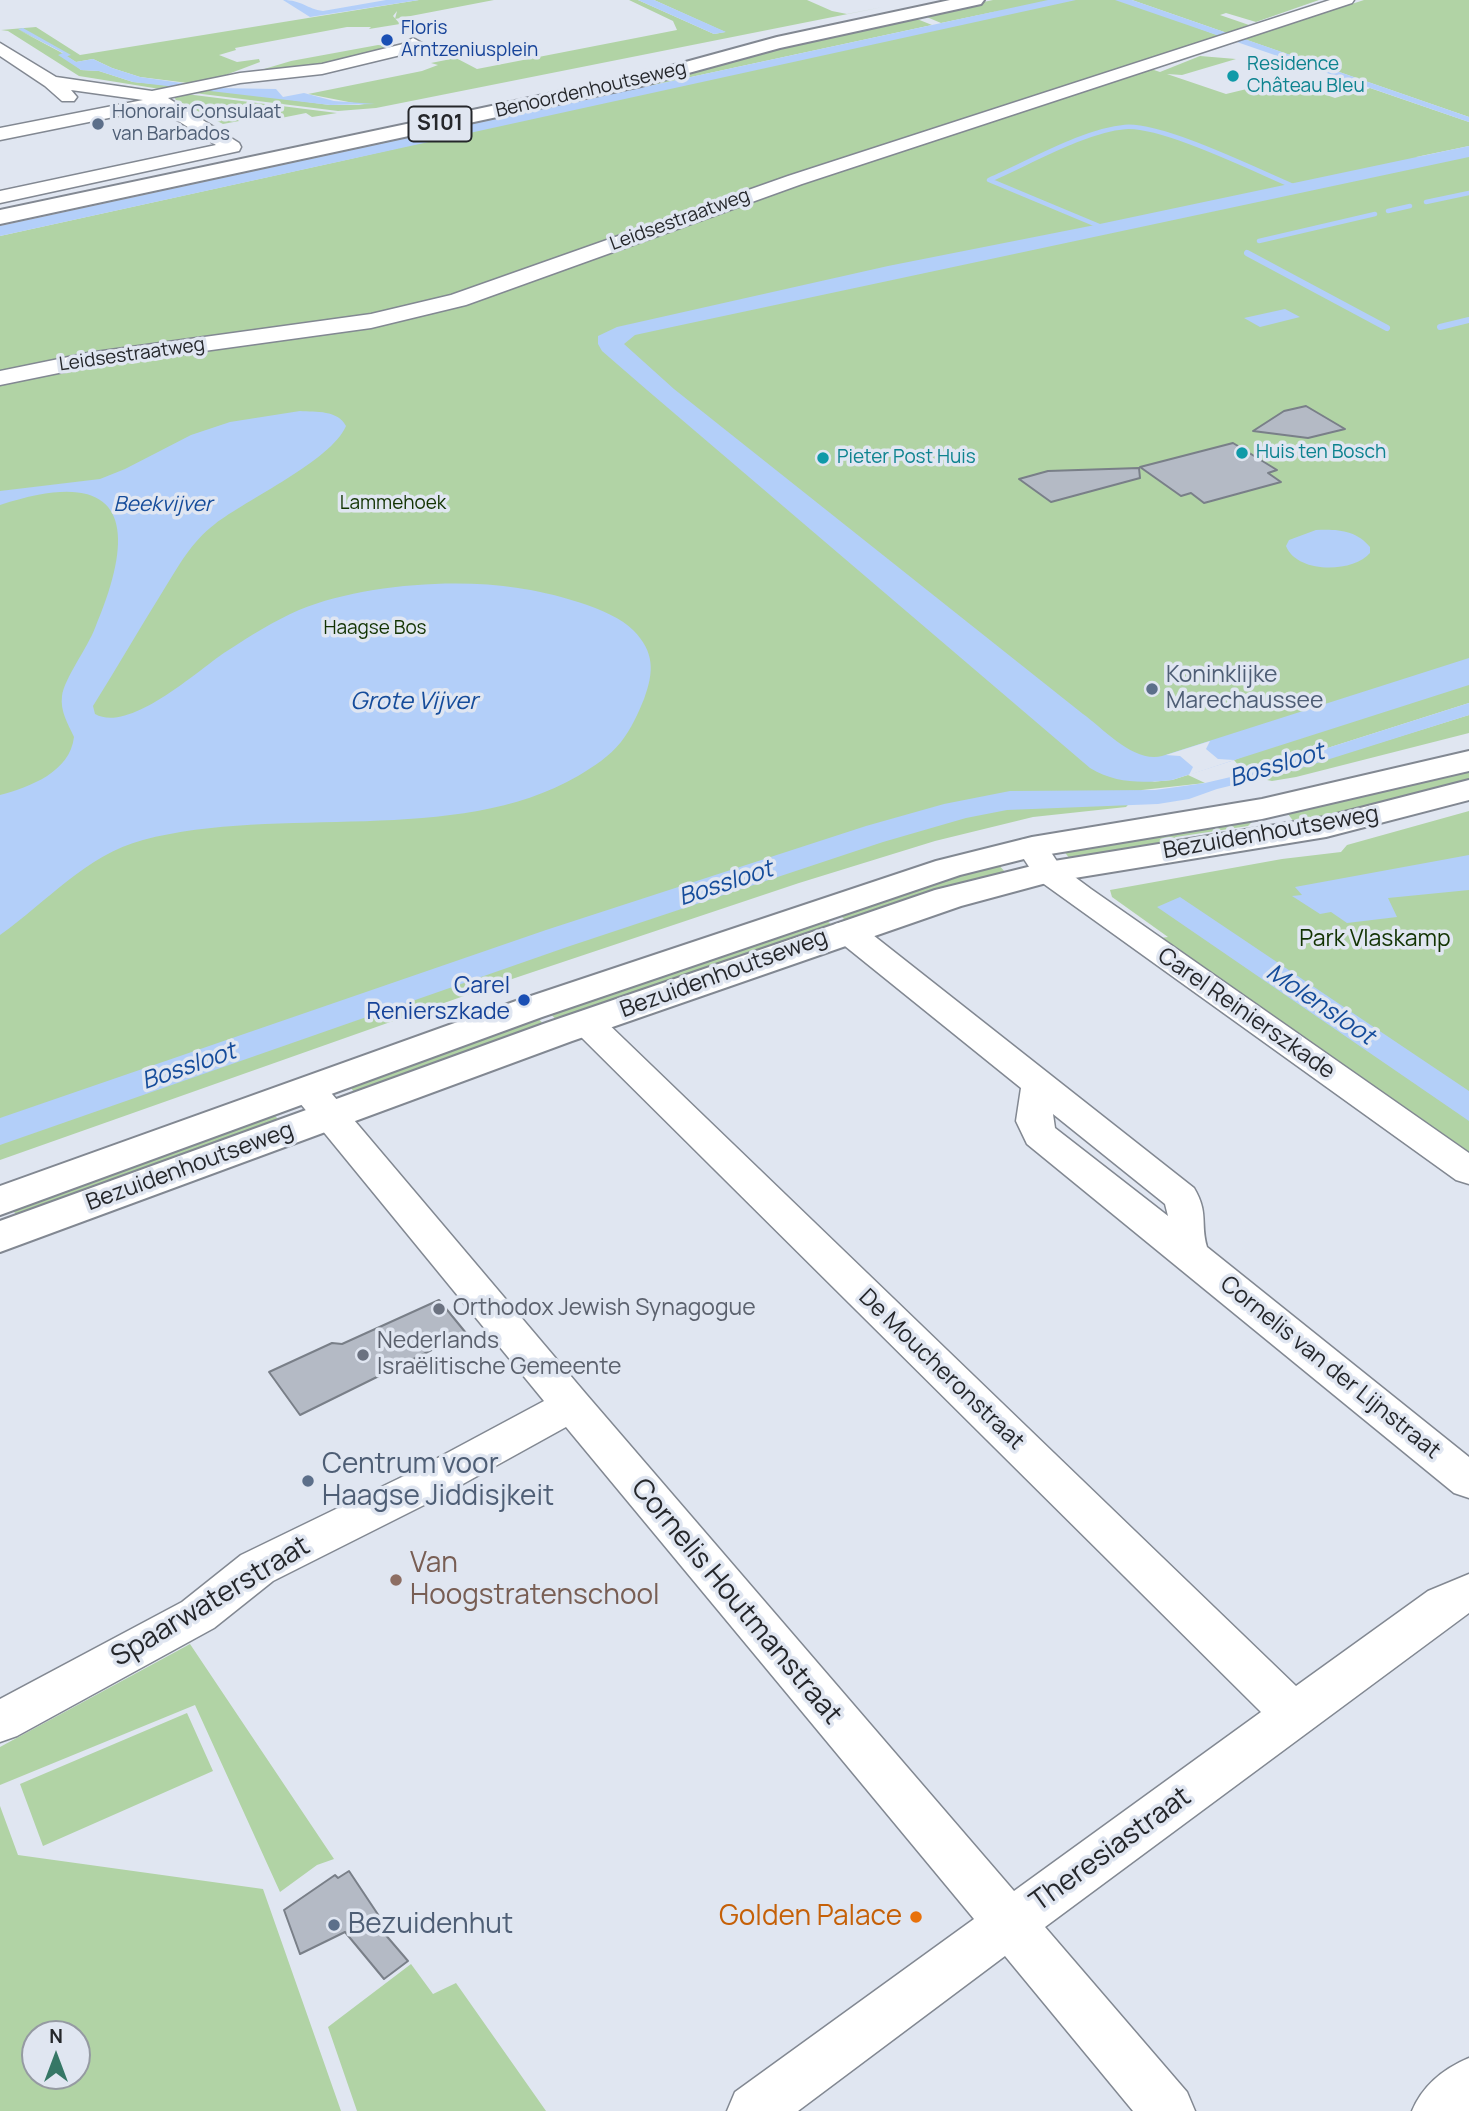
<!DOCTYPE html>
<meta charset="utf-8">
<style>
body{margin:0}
#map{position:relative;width:1469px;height:2111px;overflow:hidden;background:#e0e6f1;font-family:Manrope,sans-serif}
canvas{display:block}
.north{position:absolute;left:21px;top:2020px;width:70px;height:70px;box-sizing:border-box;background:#e0e6f1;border:2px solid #959aa2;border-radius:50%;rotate:0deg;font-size:19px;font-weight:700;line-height:28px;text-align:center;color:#25272b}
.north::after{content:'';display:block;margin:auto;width:24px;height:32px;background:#367766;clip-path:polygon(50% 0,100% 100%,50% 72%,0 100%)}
</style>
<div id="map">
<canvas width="1469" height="2111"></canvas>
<div class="north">N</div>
</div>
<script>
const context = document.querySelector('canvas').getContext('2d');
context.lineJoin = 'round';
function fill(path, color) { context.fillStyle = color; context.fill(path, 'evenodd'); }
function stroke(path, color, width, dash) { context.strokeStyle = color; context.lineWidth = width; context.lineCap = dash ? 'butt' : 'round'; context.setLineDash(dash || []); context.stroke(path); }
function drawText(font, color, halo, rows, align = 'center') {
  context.font = font + ' Manrope,sans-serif'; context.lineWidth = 7; context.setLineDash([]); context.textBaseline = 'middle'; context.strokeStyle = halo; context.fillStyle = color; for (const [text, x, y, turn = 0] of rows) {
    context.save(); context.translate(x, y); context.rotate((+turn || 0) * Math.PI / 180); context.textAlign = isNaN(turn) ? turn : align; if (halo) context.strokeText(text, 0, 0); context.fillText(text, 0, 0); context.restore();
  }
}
fill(new Path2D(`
 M419,0h75l-99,19 2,-8 -4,5 7,8 -31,5 2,-2h-24l-112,21 1,2 -17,5 18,7 22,-3 1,3 -37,14 -35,7 -48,-6 -28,-9 -19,-9 -17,3 -10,-6 3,-1 -50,-25 45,24 17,16 18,1 34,11 44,4 -17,3 -81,-13 -71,-45 -7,-1 35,-3 44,28z
 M629,0h9l76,34 11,-2 -71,-32h153l25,11 15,3 36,-7 -507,101 -38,3 -152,-19 9,-5 135,18h34l-56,-11 114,-23 16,-6 -7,-2 25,-5 21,11 200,-39 -4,-9z
 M993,0h130l94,35 2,1 -83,28 24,8 40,-16 36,3 -54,16 -15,-1 59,20 58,-14 51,18 16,-5 5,2 14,-7 99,34v24l-53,11 53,-3v549l-217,69 -13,3 -4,-5 4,-4 -5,-6 29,-11 -112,33 21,-2 16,-5 17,8 -63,7 -16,17 -93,10 -98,24 -136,42 -287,96 -512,181v-924l350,-77 653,-149 -62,13 -19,-8z
 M1132,0h187l-63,22 -30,-9 -6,2 29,10 -22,8z
 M1364,0h105v117l-225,-78z
 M912,17l20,8 -932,201 553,-120 216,-57z
 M378,45l23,2 -51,15 -96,10 37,-11z
 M178,93l159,20 -25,4 -6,-4 -25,5 -12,-7 -7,2 4,3 -43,8 -47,-24 -3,-4z
 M1469,715v18l-173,44 -24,4 -10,-2z
 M1469,764v17l-166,42 -9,-1 -6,-8 3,-4z
 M1469,811v349l-316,-221 15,-2 -56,-40 -2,-7 172,-31 59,-7 6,-7z
 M1244,820l8,2 -4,4 -72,11 -14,7 -92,15 -7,-9z
 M997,863l9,10 -158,50 -11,-11z
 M823,917l11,10 -275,96 -10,-11z
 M536,1016l10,11 -189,69 -9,-12z
 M272,1112l9,11 -263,96 -7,-13z
 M190,1644l144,215 -17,6 -37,27 -85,-187 -195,80v-38z
 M187,1713l26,58 -170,75 -23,-62z
 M0,1806l18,49 245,34 78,222h-341zM35,2034h42v42h-42z
 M411,1964l22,30 23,-11 90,128h-189l-29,-84z`), '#b1d3a5');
fill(new Path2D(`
 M283,0c19,0 24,9 40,11l63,-11h33l-109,17z
 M638,0h16l72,32 -12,2z
 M1048,0h28l-1076,236v-10z
 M1115,0h17l337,117v5z
 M23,28l48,27 -4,1 9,6 17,-3 19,9 28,9 77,11 59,1 7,8 21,-4 30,8 41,3 -45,1 -197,-23 -34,-11 -18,-1 -23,-15 5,-2 -45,-24z
 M1469,146v11l-797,170 -37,8 -11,9 50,45 409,325c22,16 51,49 79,42l307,-98v27l-297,95c-30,3 -55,4 -82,-12l-443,-378 -45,-39 -4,-7v-8l19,-9 271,-61 207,-41z
 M1285,309l15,8 -40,10 -16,-9z
 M300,411c16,1 38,-1 46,15 -15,35 -99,73 -131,98 -24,18 -37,43 -52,67 -24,38 -46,77 -70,115l2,8c35,20 104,-45 132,-63 23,-15 47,-30 72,-41 62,-25 153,-32 219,-22 30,4 94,20 115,42 22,22 21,42 11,69 -6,15 -13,30 -23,43 -11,14 -28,25 -43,34 -122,71 -300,28 -435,64 -57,15 -96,62 -143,95v-140c30,-8 70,-23 74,-58 -6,-13 -14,-26 -12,-41 2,-17 26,-49 33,-68 44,-103 32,-165 -95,-123v-14l100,-12 25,-10 66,-34 39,-13z
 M1316,530c21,-1 40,0 54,17v6c-17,20 -73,21 -84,-7l3,-6z
 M1469,703v12l-174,55 -78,19 -28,10 -31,5 -151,6 -41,8 -83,24 -316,105 -567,198v-27l546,-188 320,-104 78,-22 66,-13 145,-1 50,-7 47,-11z
 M1469,855v35l-81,8 9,19 -50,6 -16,-11 -11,2 -28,-18 10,-1 -7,-8z
 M1180,897l289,194v30l-312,-214z`), '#b3cff9');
fill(new Path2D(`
 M1210,741l-4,8 12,10 16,1 -45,15 4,-8 -13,-11 -14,-1z`), '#e0e6f1');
stroke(new Path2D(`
 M1426,202l43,-9
 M1388,211l22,-5
 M1104,228l-115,-48c38,-16 96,-50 136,-53 37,-3 130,43 168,59
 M1259,241l116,-27`), '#b3cff9', 4.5);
stroke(new Path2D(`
 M1247,253l140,75
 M1440,327l29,-7`), '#b3cff9', 6);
const building = new Path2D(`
 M1306,406l39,23 -37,9 -55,-7 31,-20z
 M1233,443l44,27 -9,3 13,9 -77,21 -13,-10 -10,3 -41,-29z
 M1139,468l1,10 -89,24 -32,-23 29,-8z
 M439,1300l27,33 -166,82 -31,-43 63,-29 10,1z
 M349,1871l30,45 -7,3 36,42 -24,18 -39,-47 -45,22 -16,-44 51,-35 3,3z`);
fill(building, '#b4bac5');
stroke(building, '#797f88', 2);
const minor = new Path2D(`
 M1330,0h24l-2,3 -550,181 -336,121 -95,23 -283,39 -88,18v-14l88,-18 283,-39 80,-19 337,-119z
 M413,38l9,5 -7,9 -6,1 -87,21 -82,9 -72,15 71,45 2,4 -2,4 -239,52v-12l216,-46 -58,-37 -158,32v-12l143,-28 -72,-10 6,7 -3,4h-12l-17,-15 -45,-30v-13l56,34 96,14 88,-18 82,-9 81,-20z
 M1032,838l11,2 17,26 31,23 378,264v31l-13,-4 -419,-301 -21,-32 5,-7z
 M847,921l12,3 335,264c15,25 6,35 13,59l262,210v41l-15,-5 -427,-349 -11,-23 5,-33 -186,-150 -4,-7 4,-7zM1053,1114l112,90 3,12 -113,-88z
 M587,1012l12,3 697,671 132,-95 41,-17v39l-424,314 142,165 8,19h-62l-128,-155 -207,155h-71l8,-19 239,-173 -408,-492 -132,73 -161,81 -59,47 -197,108 -17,6v-43l182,-97 59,-47 163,-79 140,-75 -249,-304 -5,-8 5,-8 13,-4 13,4 265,313 428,497 247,-179 -686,-681 -5,-8 5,-8z
 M1469,2058v53h-57c11,-26 31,-42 57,-53z`);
const secondary = new Path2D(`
 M1469,751v20l-207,48 -230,38 -72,18 -418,142 -542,198v-29l516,-185 420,-140 96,-24 230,-38z
 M1469,780v20l-143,37 -276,45 -89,24 -389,135 -572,211v-31l546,-198 389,-133 113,-28 277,-45z`);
const primary = new Path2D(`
 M950,0h34l-3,4 -201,44 -139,38 -641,138v-14l638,-135 139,-38z`);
stroke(minor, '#828892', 3);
stroke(secondary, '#828892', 4);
stroke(primary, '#828892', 4);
fill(minor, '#fff');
fill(secondary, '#fff');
fill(primary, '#fff');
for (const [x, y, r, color] of [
 [387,40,7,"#1a4fb4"],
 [1233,76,7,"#0f9aa8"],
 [98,124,7,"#5c6f8a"],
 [1242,453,7,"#0f9aa8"],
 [823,458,7,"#0f9aa8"],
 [1152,689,7,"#5c6f8a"],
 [524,1000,7,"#1a4fb4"],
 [439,1309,7,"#6b7280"],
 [363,1355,7,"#6b7280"],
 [308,1481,7,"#5c6f8a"],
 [396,1580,7,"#8d6e63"],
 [916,1917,7,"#e8710a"],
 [334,1925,7,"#5c6f8a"]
]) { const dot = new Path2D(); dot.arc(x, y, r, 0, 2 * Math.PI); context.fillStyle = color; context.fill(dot); stroke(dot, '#e0e6f1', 2.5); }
drawText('19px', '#164399', '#e0e6f1', [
 ["Floris",401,29],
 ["Arntzeniusplein",401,51]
], 'left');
drawText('19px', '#0d838f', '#e0e6f1', [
 ["Residence",1247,65],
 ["Château Bleu",1247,87],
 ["Huis ten Bosch",1256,453],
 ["Pieter Post Huis",837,458]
], 'left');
drawText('19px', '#25272b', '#e0e6f1', [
 ["Benoordenhoutseweg",591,90,-13],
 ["Leidsestraatweg",680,220,-20],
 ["Leidsestraatweg",132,355,-8]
]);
drawText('19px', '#4e5e75', '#e0e6f1', [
 ["Honorair Consulaat",112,113],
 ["van Barbados",112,135]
], 'left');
drawText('19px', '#123302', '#e0e6f1', [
 ["Lammehoek",393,504],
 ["Haagse Bos",375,629]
]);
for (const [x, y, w] of [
 [440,124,63]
]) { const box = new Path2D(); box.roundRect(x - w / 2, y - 17.5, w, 35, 5); context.fillStyle = '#e0e6f1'; context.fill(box); stroke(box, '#25272b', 2); }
drawText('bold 21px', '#25272b', null, [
 ["S101",440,124]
]);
drawText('italic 21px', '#154c9b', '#e0e6f1', [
 ["Beekvijver",163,505]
]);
drawText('23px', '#4e5e75', '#e0e6f1', [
 ["Koninklijke",1166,676],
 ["Marechaussee",1166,702]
], 'left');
drawText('23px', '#25272b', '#e0e6f1', [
 ["Bezuidenhoutseweg",1271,833,-10],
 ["Bezuidenhoutseweg",724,974,-20],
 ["Carel Reinierszkade",1246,1014,35],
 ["Bezuidenhoutseweg",190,1167,-20],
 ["Cornelis van der Lijnstraat",1330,1368,39],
 ["De Moucheronstraat",941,1370,44]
]);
drawText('23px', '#123302', '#e0e6f1', [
 ["Park Vlaskamp",1375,940]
]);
drawText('23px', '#164399', '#e0e6f1', [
 ["Carel",510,987],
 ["Renierszkade",510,1013]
], 'right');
drawText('23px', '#5b616d', '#e0e6f1', [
 ["Orthodox Jewish Synagogue",453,1309],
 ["Nederlands",377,1342],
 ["Israëlitische Gemeente",377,1368]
], 'left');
drawText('italic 24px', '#154c9b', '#e0e6f1', [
 ["Grote Vijver",414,702],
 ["Bossloot",1277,766,-17],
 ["Bossloot",726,884,-18],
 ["Molensloot",1320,1005,34],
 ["Bossloot",189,1067,-19]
]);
drawText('28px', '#4e5e75', '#e0e6f1', [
 ["Centrum voor",322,1465],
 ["Haagse Jiddisjkeit",322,1497],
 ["Bezuidenhut",348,1925]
], 'left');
drawText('28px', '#785e54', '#e0e6f1', [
 ["Van",410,1564],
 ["Hoogstratenschool",410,1596]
], 'left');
drawText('28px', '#25272b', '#e0e6f1', [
 ["Spaarwaterstraat",211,1602,-31],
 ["Cornelis Houtmanstraat",736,1602,50],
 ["Theresiastraat",1111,1850,-36]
]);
drawText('28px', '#c56008', '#e0e6f1', [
 ["Golden Palace",902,1917]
], 'right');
</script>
